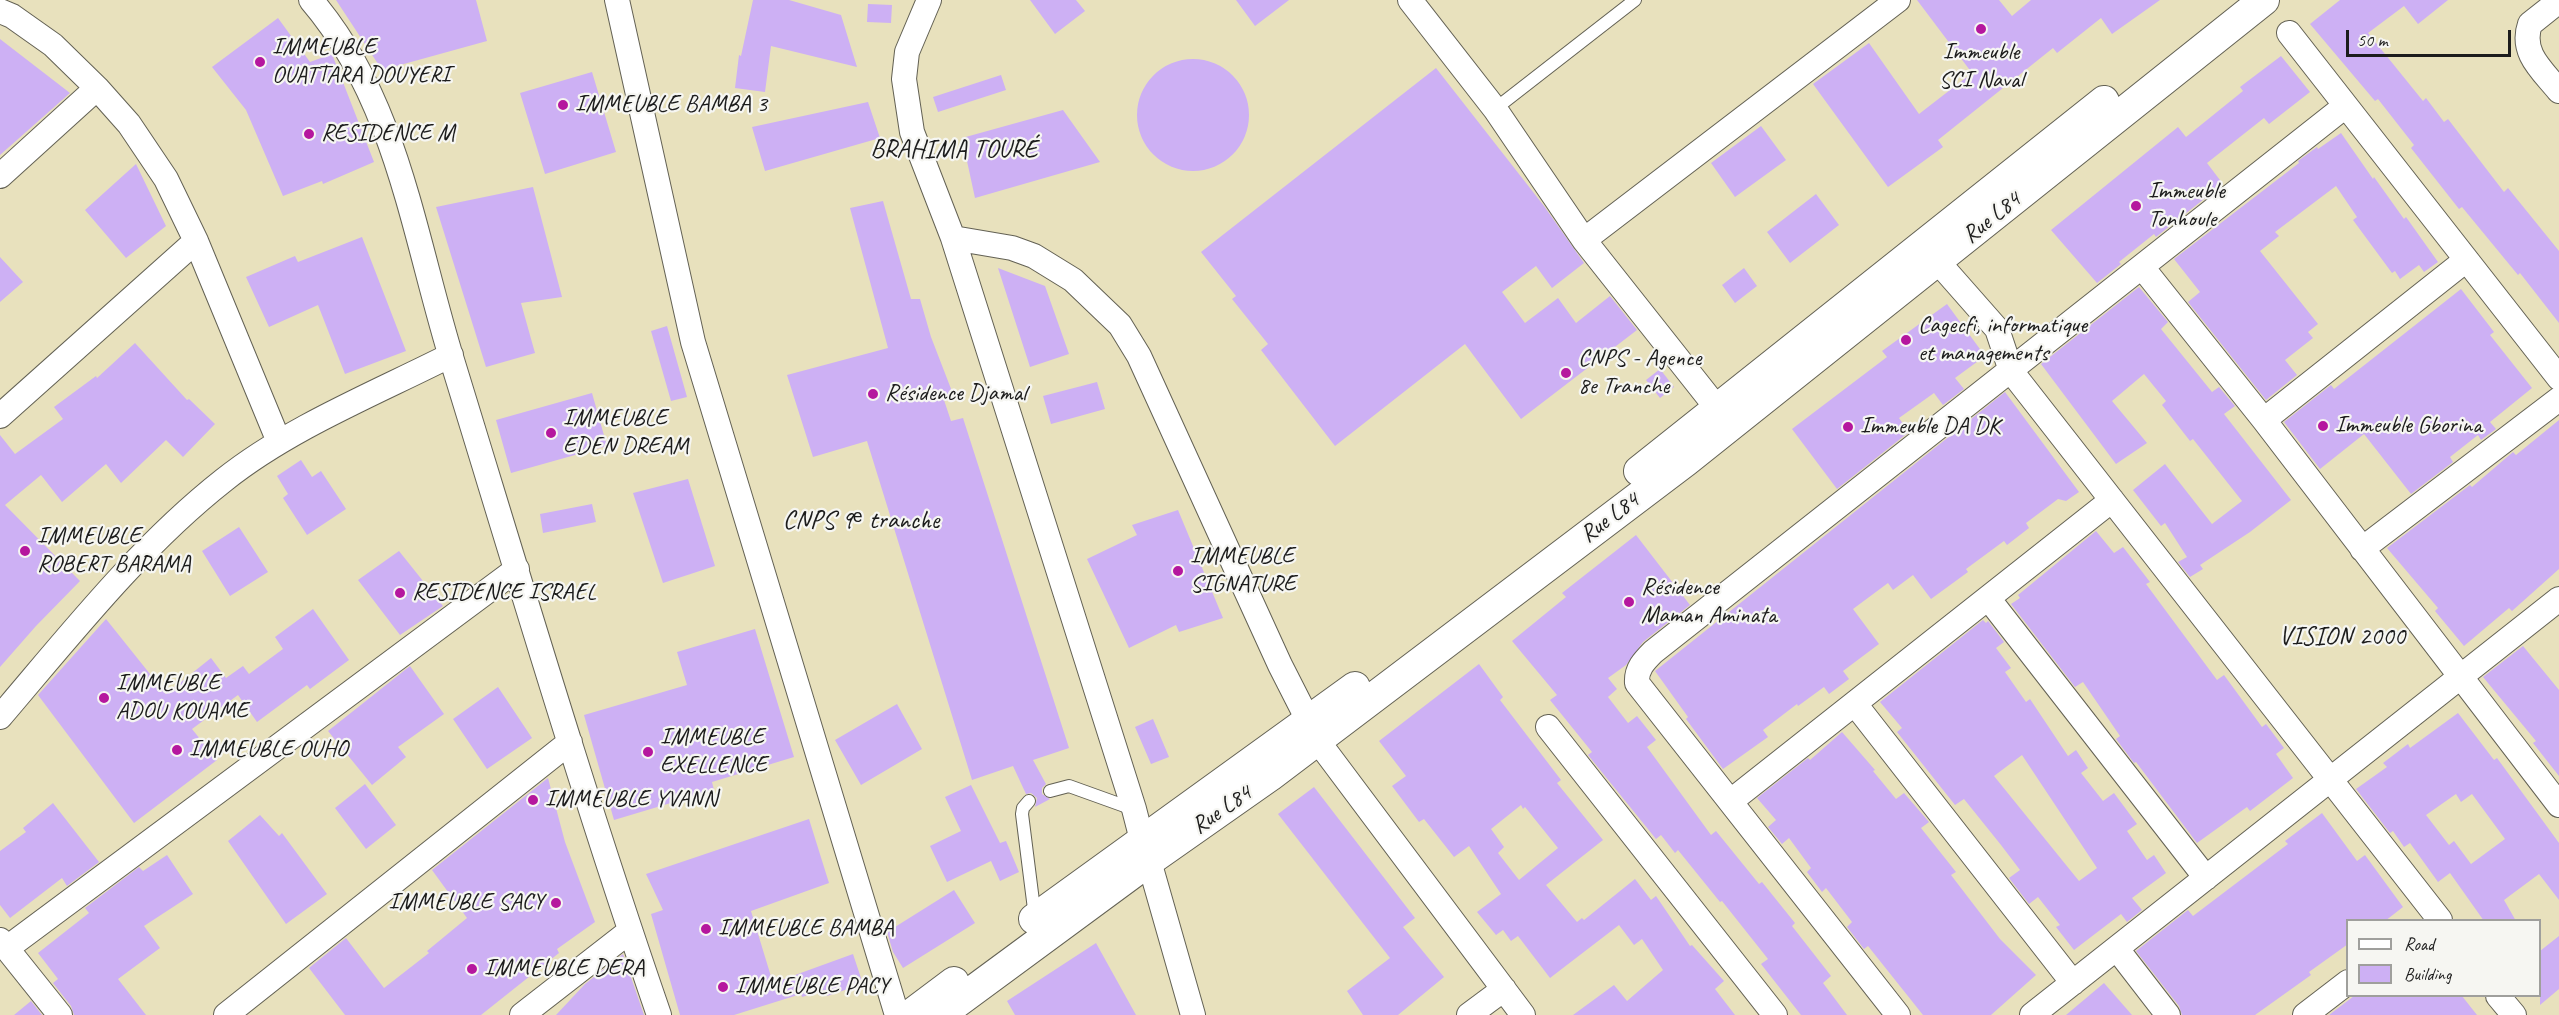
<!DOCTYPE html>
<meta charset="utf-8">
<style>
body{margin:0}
#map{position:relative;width:2559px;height:1015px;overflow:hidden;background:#e8e1bd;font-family:Caveat,sans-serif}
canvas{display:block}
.legend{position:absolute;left:2346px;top:919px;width:195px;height:78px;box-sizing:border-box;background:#f6f6f2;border:2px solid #9f9f9c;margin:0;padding:8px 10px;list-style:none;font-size:18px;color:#1c1c1c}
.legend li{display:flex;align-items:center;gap:12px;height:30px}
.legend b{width:30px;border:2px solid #9f9f9c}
.scale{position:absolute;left:2346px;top:30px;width:165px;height:27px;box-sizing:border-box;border:3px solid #1c1c1c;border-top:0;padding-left:8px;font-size:18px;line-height:21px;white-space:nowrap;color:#1c1c1c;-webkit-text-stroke:4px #f6f6f2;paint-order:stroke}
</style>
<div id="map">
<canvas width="2559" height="1015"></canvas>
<ul class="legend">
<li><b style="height:8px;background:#fff"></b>Road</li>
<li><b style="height:16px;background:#cdb0f4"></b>Building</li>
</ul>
<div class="scale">50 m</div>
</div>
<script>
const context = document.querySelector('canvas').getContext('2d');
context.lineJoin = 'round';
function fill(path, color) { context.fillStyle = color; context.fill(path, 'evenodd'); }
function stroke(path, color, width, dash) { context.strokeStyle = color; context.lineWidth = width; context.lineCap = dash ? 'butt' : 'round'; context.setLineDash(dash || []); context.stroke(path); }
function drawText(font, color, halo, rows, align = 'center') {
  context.font = font + ' Caveat,sans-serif'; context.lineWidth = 4.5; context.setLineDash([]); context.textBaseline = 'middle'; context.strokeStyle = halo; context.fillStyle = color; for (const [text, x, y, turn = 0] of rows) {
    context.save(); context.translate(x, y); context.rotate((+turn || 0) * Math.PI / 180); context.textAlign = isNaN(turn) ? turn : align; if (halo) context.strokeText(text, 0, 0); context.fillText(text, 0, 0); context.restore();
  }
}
fill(new Path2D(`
 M336,0h140l11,41 -105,29z
 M753,0h36l52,15 16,52 -86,-21 -6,46 -30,-4 4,-33 2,1z
 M1030,0h46l9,11 -30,23z
 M1236,0h53l-34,26z
 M1917,0h82l13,16 19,-16h129l-48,34 -11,-16 -44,35 -4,-5 -115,92 5,7 -55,40 -75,-103 56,-41 50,71 53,-41z
 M2340,0h108l-30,24 -14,-18 -36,27 55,68 3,-3 18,24 4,-3 56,73 4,-4 51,63v72l-39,-50 -2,2 -56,-68 -3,2 -48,-61 3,-3 -36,-46 -3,2 -65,-77z
 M868,4l24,1 -1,18 -24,-1z
 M278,18l32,44 22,-8 42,108 -51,22 -1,-3 -39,15 -37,-86 -34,-43z
 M0,39l70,54 -70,62z
 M2281,56l29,36 -41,32 -5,-6 -57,45 16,21 -67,53 -2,-3 -35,28 2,2 -24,19 -46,-53 127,-103 8,10 57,-46 -3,-4z
 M1137 115a56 56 0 1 1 112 0a56 56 0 1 1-112 0Z
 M1436,68l108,138 40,57 -32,25 -16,-22 -34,26 23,31 33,-25 18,25 34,-27 27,34 -116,89 -56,-75 -130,102 -74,-96 7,-6 -36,-45 4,-3 -35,-44z
 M592,72l24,80 -71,22 -25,-81z
 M1001,75l5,15 -68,22 -5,-15z
 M868,102l12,36 -115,33 -13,-44z
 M1063,110l37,52 -125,36 -13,-60z
 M1761,126l25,34 -51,37 -24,-34z
 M2341,133l32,46 1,-2 30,42 2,-2 32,45 -14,10 -5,-7 -19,14 -5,-8 -3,2 -39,-53 4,-3 -21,-31 -61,46 4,4 -19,15 58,73 -10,8 5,6 -28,22 12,15 -31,25 -78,-98 12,-10 -26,-33 125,-96 -1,-2 19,-14 1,2z
 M136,164l30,62 -40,32 -41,-48z
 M533,187l29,110 -41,6 14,50 -49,14 -50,-160z
 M1816,194l23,31 -49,38 -23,-31z
 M883,201l28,98h9l11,38 22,57 -10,3 8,24 12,-3 106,330 -36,12 13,24 -4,4v6l8,5 -15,8 2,-9 -6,-5 -5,1 -13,-28 -41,14 -105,-339 -54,16 -26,-82 101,-27 -38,-140z
 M362,237l44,114 -61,23 -27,-69 -49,22 -23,-50 49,-21 3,6z
 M0,257l23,25 -23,20z
 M998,268l47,18 24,68 -39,13z
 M1744,268l13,18 -22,17 -13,-18z
 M2139,287l29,35 -7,7 51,63 7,-5 16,19 -11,8 67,86 -41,32 -50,33 3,4 -13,8 -12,-15 9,-5 -22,-34 -4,3 -28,-36 32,-26 47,60 30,-23 -49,-62 -3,2 -28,-36 4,-4 -22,-27 -32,27 35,42 -31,21 -75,-100z
 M2461,289l33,43 -4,3 42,53 -42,34 6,7 -15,11 -3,-5 -28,22 3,5 -42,32 -47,-60 -44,35 -36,-47 47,-37 3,4z
 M1947,304l38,52 -30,22 9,11 -21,16 -9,-12 -35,25 10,14 -72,57 -45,-60 95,-72 -5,-6z
 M667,326l20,71 -16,4 -20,-70z
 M135,343l52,57 2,-1 26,25 -32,33 -17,-17 -45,43 -15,-19 -44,38 -21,-27 -36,30 75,76 -44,45 -36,41v-232l15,19 48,-35 -9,-12 42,-31 1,2z
 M1660,369l14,18 -14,11 -14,-18z
 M1097,382l8,27 -54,15 -8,-28z
 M2005,392l74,100 -13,9 -8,-2 -32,24 3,5 -22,17 -3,-4 -38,28 2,3 -37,27 -18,-24 -20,15 -5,-7 -35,26 26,35 -36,27 6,8 -20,15 -5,-7 -26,19 -1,-2 -34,26 5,7 -45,32 -37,-50 2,-2 -33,-46z
 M592,393l15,53 -96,27 -15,-53z
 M2559,420v149l-47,42 -3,-3 -45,38 -29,-35 3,-3 -51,-60 83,-63 2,2 41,-35 3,3z
 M301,460l11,17 9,-6 25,38 -39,26 -24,-37 5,-4 -11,-18z
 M688,479l27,87 -52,17 -30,-90z
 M592,504l4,18 -53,11 -3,-19z
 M1178,510l45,108 -44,14 -3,-7 -47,23 -42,-89 50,-24 -5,-10z
 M239,527l29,45 -38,24 -28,-45z
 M2096,531l18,22 9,-6 27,35 -4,2 71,96 7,-5 38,52 4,-3 18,24 -8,6 17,24 -43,33 -3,-4 -50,36 -61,-81 -2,1 -18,-24 4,-3 -37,-54 -8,5 -64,-83 9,-6 -2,-3z
 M1636,535l54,70 -47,37 -17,23 -18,13 9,11 -9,8 20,26 9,-7 19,24 -9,7 64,88 5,-4 43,53 3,-2 33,41 -3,3 39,50 -8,7 24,32h-46l-40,-51 7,-5 -46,-58 -2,1 -42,-52 -3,3 -14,-18 -5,4 -68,-84 4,-3 -42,-52 7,-5 -45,-54 54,-44 -4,-4z
 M399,551l44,55 -43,29 -42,-55z
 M313,609l36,51 -39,29 -3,-4 -50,37 -19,-27 -46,34 25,31 -83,63 -96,-128 68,-76 60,75 45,-36 15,20 17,-12 6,8 34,-25 -8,-12z
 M1983,620l3,3 2,-2 16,21 -8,6 15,20 -6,4 21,30 4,-3 38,57 8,-6 12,18 -7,5 22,28 11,-8 23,31 -10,7 20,29 7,-5 12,18 -34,25 10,12 -15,12 -6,-8 -47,36 -18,-23 4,-2 -22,-28 -9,7 -20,-26 11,-8 -19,-25 -37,-46 -9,6 -58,-73 5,-4 -22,-26zM2022,755l75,113 -18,13 -85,-105z
 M755,629l39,128 -82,25 2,8 -100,30 -30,-105 103,-30 -10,-33z
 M2523,646l36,44v86l-26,-33 3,-2 -53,-64z
 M1479,664l24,33 -3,3 61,80 -4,3 46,57 -57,45 31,37 5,-4 2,2 51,-41 16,21 5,-4 34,50 2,-1 32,36 -9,8 20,26h-162l41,-30 13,16 36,-31 -21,-31 -8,6 -15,-20 -69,53 -32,-42 -7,5 -8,-11 -7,5 -19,-23 24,-18 -32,-48 -15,11 -30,-38 -5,3 -27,-36 14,-10 -27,-35zM1521,805l2,4 2,-2 33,41 -39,32 -21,-27 6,-6 -13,-18z
 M410,666l34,48 -46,33 8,10 -34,28 -44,-54z
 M498,687l34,51 -45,31 -34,-50z
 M897,704l25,45 -61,36 -26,-45z
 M2458,713l36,47 3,-2 62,85v57l-20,-26 -35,26 12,21h-32l-34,-48 -12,9 -28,-39 -6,4 -11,-16 -3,2 -34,-44 31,-22 -4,-4 25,-19 2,4zM2456,794l5,8 11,-8 33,45 -34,25 -17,-23 -5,4 -23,-30z
 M1153,719l16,38 -18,7 -16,-37z
 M1842,732l33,38 -2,1 23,28 8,-6 25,29 -8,6 35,44 -5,3 49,64 36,36 -45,40h-68l-55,-69 -4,3 -17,-22 5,-5 -26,-34 -4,4 -15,-20 4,-4 -22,-30 -7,6 -14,-17 8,-7 -19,-22 51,-40 2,2z
 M548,778l17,64 30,80 -38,27 2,4 -78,62h-136l-36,-47 37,-30 38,50 45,-35 -2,-2 40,-33 -35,-48z
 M365,784l31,41 -30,24 -31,-41z
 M971,785l29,58 6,-2 13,31 -19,9 -9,-20 -44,21 -17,-36 31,-15 -16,-34z
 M1314,787l101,131 -12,9 41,50 -46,38h-35l-16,-24 43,-33 -112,-144z
 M53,803l46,59 -32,24 -5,-8 -52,40 -10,-13v-54l26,-19 -3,-4z
 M2322,813l35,48 8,-6 38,52 -18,14h-37v23l-39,28 2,3 -56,40h-73l-3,-9 -43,-55 52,-41 5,6 95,-72 -3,-3z
 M260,815l19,21 3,-3 45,61 -41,30 -58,-83z
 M809,819l20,64 -78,28 22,72 80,-29 10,30 -36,12 -2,-6 -23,7 -1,-3 -67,21h-54l-29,-101 12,-4 -17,-36z
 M167,855l26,39 -49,32 16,22 -42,31 28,36h-72l-3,-9 -18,-23 5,-4 -20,-26 51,-40 -4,-5 54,-41 4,4z
 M954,890l21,33 -72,45 -10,-16 -6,-20z
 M2559,936v53l-19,16v-54z
 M1096,943l40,72h-121l-8,-14z
 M623,954l21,61h-88l29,-31z
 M2104,983l28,32h-66z
 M2354,996h108l15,19h-148z
 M31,1001l11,14h-28z`), '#cdb0f4');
const service = new Path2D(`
 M1495,109l140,-109
 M1050,791l19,-5 64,23
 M1029,801l-6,7 -1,6 13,103`);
const minor = new Path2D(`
 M311,0c86,100 103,237 141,360 67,218 132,438 207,655
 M617,0l76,342 204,673
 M929,0l-22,52 -3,27 8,53 41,106 181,571 8,31
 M1410,0l85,109 89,131 144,182
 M2559,1l-29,23c-10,29 12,46 29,67
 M0,11l12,5 41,29 44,43 32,36 37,55 30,62 83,201
 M2289,33l270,345
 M0,176l97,-88
 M953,238l59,10 22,8 39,24 47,45 19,31 141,309 28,55
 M1584,240l314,-240
 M1938,262l59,67 14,42 429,549
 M2142,267l122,153 295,385
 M0,416l196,-175
 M2264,420l202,-160
 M2362,549l197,-150
 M1988,598l218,280
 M1855,704l218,279
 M0,717c70,-82 140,-171 224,-237 65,-52 152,-87 227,-125
 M1548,727l227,288
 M1317,740l206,275
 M1731,801l381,-301
 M1149,861l44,154
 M0,940l60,75
 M7,948l510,-379
 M2117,949l51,66
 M2498,996l16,19
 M226,1015l344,-273
 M522,1015l108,-84
 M1469,1015l35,-26
 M1898,1015l-261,-332c-1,-14 7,-22 16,-31l691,-545
 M2032,1015l527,-416
 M2305,1015l43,-33`);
const tertiary = new Path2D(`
 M1639,471l465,-370
 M1034,919l321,-232
 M910,1015l44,-33
 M940,1015l209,-154 121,-85 416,-315 578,-461`);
stroke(service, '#636154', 14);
stroke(minor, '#636154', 26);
stroke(tertiary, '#636154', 32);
stroke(service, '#fff', 12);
stroke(minor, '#fff', 24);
stroke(tertiary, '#fff', 30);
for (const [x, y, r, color] of [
 [1981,29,6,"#b5179e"],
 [260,62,6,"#b5179e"],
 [563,105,6,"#b5179e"],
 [309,134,6,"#b5179e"],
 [2136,206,6,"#b5179e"],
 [1906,340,6,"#b5179e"],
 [1566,373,6,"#b5179e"],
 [873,394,6,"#b5179e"],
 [2323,426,6,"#b5179e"],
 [1848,427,6,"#b5179e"],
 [551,433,6,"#b5179e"],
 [25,551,6,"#b5179e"],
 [1178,571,6,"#b5179e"],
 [400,593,6,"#b5179e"],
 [1629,602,6,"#b5179e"],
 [104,698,6,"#b5179e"],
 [177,750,6,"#b5179e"],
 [648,752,6,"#b5179e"],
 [533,800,6,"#b5179e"],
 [556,903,6,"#b5179e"],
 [706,929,6,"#b5179e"],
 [472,969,6,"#b5179e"],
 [723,987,6,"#b5179e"]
]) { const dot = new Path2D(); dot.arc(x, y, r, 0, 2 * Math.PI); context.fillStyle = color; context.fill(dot); stroke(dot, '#f6f6f2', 2); }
drawText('24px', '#1c1c1c', '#f6f6f2', [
 ["IMMEUBLE",272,48],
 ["OUATTARA DOUYERI",272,76],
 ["Immeuble",1981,53,"center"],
 ["SCI Naval",1981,81,"center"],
 ["IMMEUBLE BAMBA 3",575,105],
 ["RESIDENCE M",321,134],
 ["Immeuble",2148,192],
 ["Tonhoule",2148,220],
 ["Cagecfi, informatique",1918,326],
 ["et managements",1918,354],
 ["CNPS - Agence",1578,359],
 ["8e Tranche",1578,387],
 ["Résidence Djamal",885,394],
 ["IMMEUBLE",563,419],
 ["EDEN DREAM",563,447],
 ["Immeuble Gborina",2335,426],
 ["Immeuble DA DK",1860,427],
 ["IMMEUBLE",37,537],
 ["ROBERT BARAMA",37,565],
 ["IMMEUBLE",1190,557],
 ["SIGNATURE",1190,585],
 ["Résidence",1641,588],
 ["Maman Aminata",1641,616],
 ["RESIDENCE ISRAEL",412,593],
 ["IMMEUBLE",116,684],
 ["ADOU KOUAME",116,712],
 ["IMMEUBLE",660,738],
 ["EXELLENCE",660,766],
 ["IMMEUBLE OUHO",189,750],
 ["IMMEUBLE YVANN",545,800],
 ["IMMEUBLE SACY",544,903,"right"],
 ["IMMEUBLE BAMBA",718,929],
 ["IMMEUBLE DERA",484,969],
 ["IMMEUBLE PACY",735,987]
], 'left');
drawText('24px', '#1c1c1c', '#f6f6f2', [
 ["Rue L84",1992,218,-39],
 ["Rue L84",1610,518,-37],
 ["Rue L84",1222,810,-35]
]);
drawText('26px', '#1c1c1c', '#f6f6f2', [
 ["BRAHIMA TOURÉ",954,150],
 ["CNPS 9ᵉ tranche",861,521],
 ["VISION 2000",2342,637]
]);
</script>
